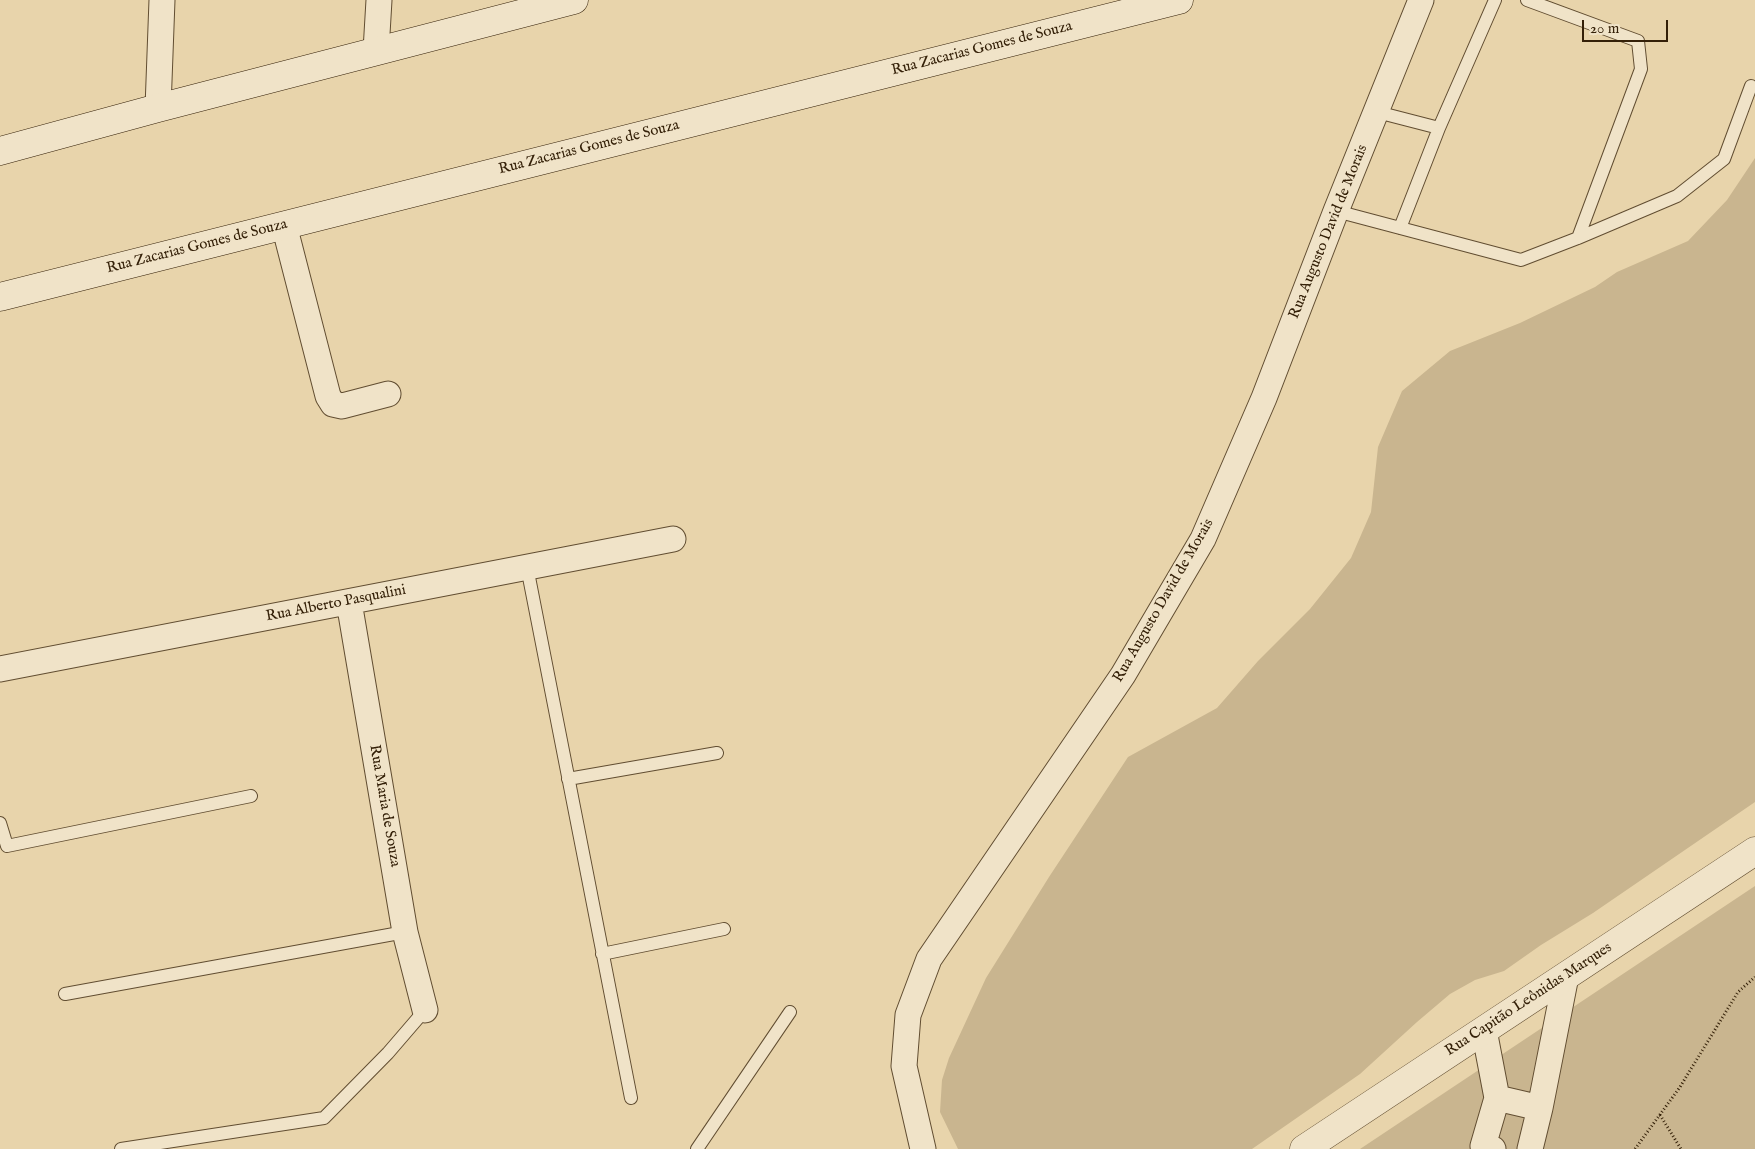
<!DOCTYPE html>
<meta charset="utf-8">
<style>
body{margin:0}
#map{position:relative;width:1755px;height:1149px;overflow:hidden;background:#e8d4ab;font-family:"IM FELL English",serif}
canvas{display:block}
.scale{position:absolute;left:1582px;top:20px;width:86px;height:22px;box-sizing:border-box;border:2px solid #342008;border-top:0;padding-left:6px;font-size:15px;line-height:18px;white-space:nowrap;color:#342008;-webkit-text-stroke:4px #f0e3c8;paint-order:stroke}
</style>
<div id="map">
<canvas width="1755" height="1149"></canvas>
<div class="scale">20 m</div>
</div>
<script>
const context = document.querySelector('canvas').getContext('2d');
context.lineJoin = 'round';
function fill(path, color) { context.fillStyle = color; context.fill(path, 'evenodd'); }
function stroke(path, color, width, dash) { context.strokeStyle = color; context.lineWidth = width; context.lineCap = dash ? 'butt' : 'round'; context.setLineDash(dash || []); context.stroke(path); }
function drawText(font, color, halo, rows, align = 'center') {
  context.font = font + ' "IM FELL English",serif'; context.lineWidth = 4; context.setLineDash([]); context.textBaseline = 'middle'; context.strokeStyle = halo; context.fillStyle = color; for (const [text, x, y, turn = 0] of rows) {
    context.save(); context.translate(x, y); context.rotate((+turn || 0) * Math.PI / 180); context.textAlign = isNaN(turn) ? turn : align; if (halo) context.strokeText(text, 0, 0); context.fillText(text, 0, 0); context.restore();
  }
}
fill(new Path2D(`
 M1755,158v644l-162,111 -52,32 -37,26 -29,9 -25,14 -33,28 -57,52 -108,75h-294l-18,-37 2,-32 7,-22 37,-80 63,-101 79,-120 89,-49 41,-47 52,-52 41,-51 20,-46 7,-65 24,-56 48,-40 70,-28 75,-36 22,-15 71,-31 39,-41z
 M1755,886v263h-395z`), '#c9b58f');
const service = new Path2D(`
 M1527,0l111,41 3,28 -63,169
 M1377,112l62,16 56,-128
 M1336,211l185,49 57,-22 99,-42 47,-37 27,-73
 M1400,228l39,-100
 M527,567l104,531
 M568,779l149,-26
 M0,823l7,23 244,-50
 M602,954l122,-25
 M65,994l340,-62
 M121,1149l203,-31 64,-65 37,-43
 M697,1149l93,-137`);
const minor = new Path2D(`
 M376,51l3,-51
 M158,108l4,-108
 M284,225l44,171 5,8 9,2 46,-12
 M349,602l56,330 20,78
 M0,669l673,-130
 M1484,1030l13,68 -14,48 10,3
 M1497,1098l43,10
 M923,1149l-19,-83 4,-51 21,-56 194,-284 80,-136 61,-141 72,-187 85,-211
 M1530,1149l10,-41 26,-132`);
const tertiary = new Path2D(`
 M1304,1149l451,-298`);
const secondary = new Path2D(`
 M0,151l158,-43 416,-108
 M0,297l1179,-297`);
stroke(service, '#614d31', 14);
stroke(minor, '#614d31', 27);
stroke(tertiary, '#614d31', 29);
stroke(secondary, '#342008', 29);
stroke(new Path2D(`
 M1660,1115l21,34
 M1635,1149l45,-62 58,-95 17,-15`), '#342008', 3, [1, 2.5]);
stroke(service, '#f0e3c8', 12);
stroke(minor, '#f0e3c8', 25);
stroke(tertiary, '#f0e3c8', 28);
stroke(secondary, '#f0e3c8', 28);
drawText('15px', '#342008', '#f0e3c8', [
 ["Rua Zacarias Gomes de Souza",982,49,-14],
 ["Rua Zacarias Gomes de Souza",589,148,-14],
 ["Rua Augusto David de Morais",1329,232,-68],
 ["Rua Zacarias Gomes de Souza",197,247,-14],
 ["Rua Augusto David de Morais",1164,601,-60],
 ["Rua Alberto Pasqualini",336,604,-11],
 ["Rua Maria de Souza",384,806,80],
 ["Rua Capitão Leônidas Marques",1529,1000,-33]
]);
</script>
